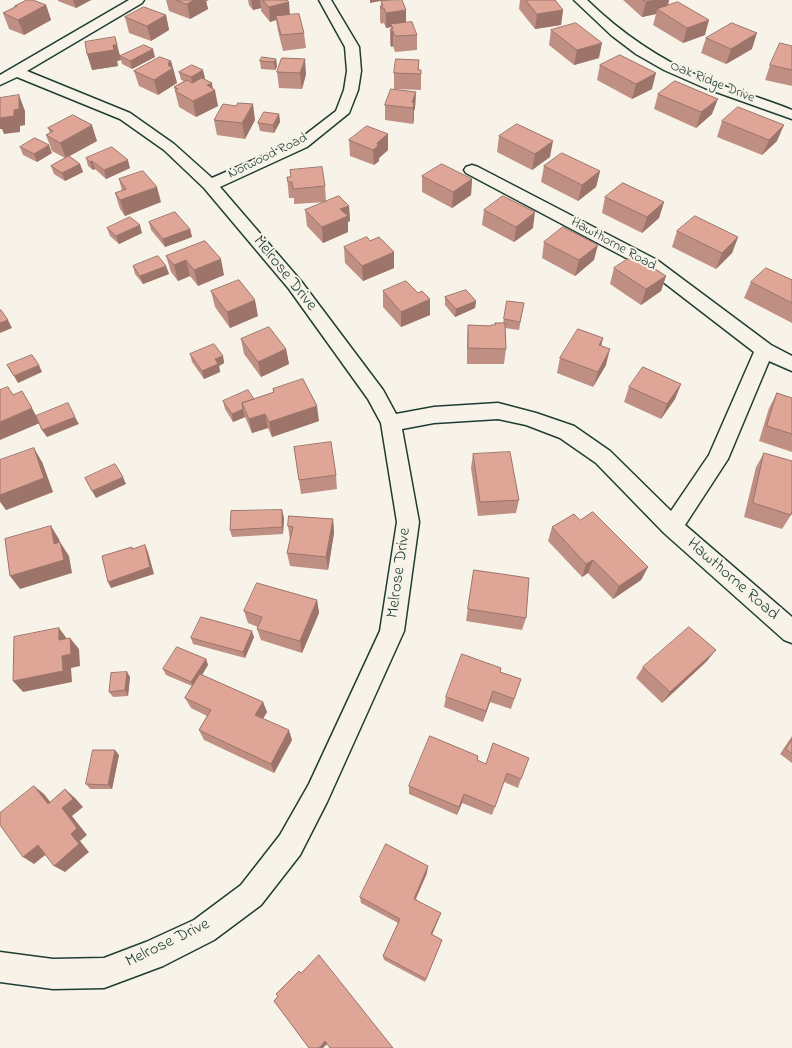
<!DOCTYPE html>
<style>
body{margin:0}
canvas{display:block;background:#f7f3e8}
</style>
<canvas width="792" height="1048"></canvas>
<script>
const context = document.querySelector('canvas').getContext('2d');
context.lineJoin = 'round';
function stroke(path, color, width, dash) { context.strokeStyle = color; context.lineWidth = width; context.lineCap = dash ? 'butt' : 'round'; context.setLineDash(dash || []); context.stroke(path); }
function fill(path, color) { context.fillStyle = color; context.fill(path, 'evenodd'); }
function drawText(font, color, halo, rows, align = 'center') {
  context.font = font + ' "Indie Flower",sans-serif'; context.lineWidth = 4; context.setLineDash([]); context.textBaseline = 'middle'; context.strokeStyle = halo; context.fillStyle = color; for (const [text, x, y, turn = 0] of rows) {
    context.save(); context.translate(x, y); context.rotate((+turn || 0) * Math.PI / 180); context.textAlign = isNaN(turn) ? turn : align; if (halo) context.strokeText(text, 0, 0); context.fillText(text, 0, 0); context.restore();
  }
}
const minor = new Path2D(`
 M129,0h15l-2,3 -115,68 103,42 44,31 38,34 85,-37 39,-30 8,-21 3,-19 -2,-24 -26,-47h12l28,47 2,24 -3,19 -9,23 -42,34 -87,40 81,94 82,109 13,24 38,-7 64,-4 38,10 38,13 36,25 61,60 38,-56 45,-103 -109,-84 -179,-95 -2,-3 2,-3 6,-2 6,2 179,93 114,85 21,11v15l-23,-10 -41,98 -43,66 107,92v26l-8,-3 -120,-107 -68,-70 -36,-25 -34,-13 -28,-6 -64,4 -32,6 17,93 -15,109 -77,171 -27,53 -39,50 -47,35 -51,26 -59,22 -51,1 -53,-7v-30l53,7 51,-1 42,-16 48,-22 47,-35 39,-50 29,-51 71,-153 17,-109 -16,-99 -13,-24 -79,-110 -85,-101 -40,-38 -44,-31 -103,-42 -17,8v-10z
 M574,0h13c34,33 72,59 116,78 29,12 60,20 89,32v9l-87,-31 -41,-18 -28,-16 -25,-19z`);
stroke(minor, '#1f3d34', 3);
fill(minor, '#f7f3e8');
fill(new Path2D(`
 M58,0h33l-15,8 -18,-7z
 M166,0h43l-3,1 2,8 -18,10 -21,-8z
 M248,0h39l3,15 14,18 2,15 -23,3 -5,-20 -2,-11 -6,2 -9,-11v-3l-8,2 -4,-5z
 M520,0h35l8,10 -2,15 -26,4 -16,-20z
 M623,0h46l-1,6 37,29 -22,8 -30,-18 3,-11 -14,3z
 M381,1l25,9v13l11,12v15l-22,2 -2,-6 -2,1 -1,-3v-15h1v-2l-5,1 -2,-5 -3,1 -1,-3v-15h1z
 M46,5l5,15 -27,15 -15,-6 -6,-16 13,-6 -1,-1z
 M166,15l3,15 -18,11 -22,-8 -4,-16z
 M551,30l48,28 -25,7 -25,-20z
 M115,37l5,19 35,1 -23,12 -10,-5 -1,-4 -4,1 1,5 -26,4z
 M706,38l46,11 -26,15 -25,-11z
 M792,46v40l-27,-6 5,-15z
 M282,58l24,16 -4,15 -23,-1 -2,-16z
 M276,59l1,8 -2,3 -14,-1 -1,-8z
 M419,60v10h2v20l-27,-1v-16z
 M171,61l1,7h1l4,15 -19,12 -19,-9 -5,-15z
 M600,65l52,24 -20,10 -35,-19z
 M179,72l26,6h-1l9,10 5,18 -22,11 -17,-10 -5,-20 10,-6 -3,-1z
 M416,92l-1,16 -1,3v8l-1,5 -28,-4v-15z
 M658,94l54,20 -16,14 -42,-19z
 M279,114l1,8 -6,11 -14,-2 -2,-8z
 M214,120h41l-10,19 -28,-4z
 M722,121l55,20 -15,14 -45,-18z
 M48,128l49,13 -28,15 11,8 3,8 -18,9 -11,-7 -3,-8 14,-8 -13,-7 -6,-16 4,-2z
 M388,134v16l-9,8v3l-5,4 -24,-9 -1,-16z
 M499,136l51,21 -18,13 -35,-18z
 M20,147l32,6 -15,9 -14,-7z
 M86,158l44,10 -24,11 -11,-10 -2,1 -5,-4z
 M544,166l56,5 -4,16 -18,14 -37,-19z
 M422,176l50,3 -1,16 -19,13 -30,-16z
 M287,177l38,9 1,15 23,5 1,15 -2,1v10l-25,11 -16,-17 -2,-16 21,-8 -32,2v-6h-5z
 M119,179l42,23 -36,14 -5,-7 -5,-16 7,-2z
 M605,197l59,5 -5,16 -17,15 -40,-20z
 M484,210l49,18 -19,14 -32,-17z
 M149,222l41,7 2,8 -27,10 -14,-17z
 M107,228l35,5 -23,11 -9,-8z
 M677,231l61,6 -6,16 -16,16 -44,-22z
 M205,241l19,34 -26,11 -8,-10 -12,5 -7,-9 -5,-16z
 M544,242l50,18 -19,16 -33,-18z
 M344,247l50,21 -31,13 -18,-18z
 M133,266h33l3,8 -26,10 -8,-10z
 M614,268l52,8 -5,15 -20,14 -31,-21z
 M792,280v43l-48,-25 7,-16z
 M211,291l47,25 -28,12 -15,-21z
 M383,291l47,24 -29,12 -18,-20z
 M445,297l31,4 -1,7 -20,9 -10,-12z
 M524,303l-5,27 -14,-2 1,21 -2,15h-37v-23l1,-16 23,1 12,-3 1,-4z
 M603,338l-2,8 5,19 -13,22 -36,-14 3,-15z
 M241,339l45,10 3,15 -28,13 -17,-23z
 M190,354l33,2 1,7 -5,3 1,6 -16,7 -12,-17z
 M681,384l-6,15 -14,20 -37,-17 5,-15z
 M273,389l46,32 -47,16 -4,-9 -16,5 -7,-16 -12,5 -8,-13 -2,-8 31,-2 19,-6z
 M777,393l15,5v54l-33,-11 10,-33z
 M294,447l42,28 1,14 -36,5z
 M764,453l27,62 -9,14 -38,-12 12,-50z
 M473,454l46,46 -3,13 -38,3 -7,-48z
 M42,462l11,30 -47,18 -6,-8v-7z
 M284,518l-1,16 -51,3 -2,-7z
 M333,519l1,14 -6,37 -38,-4 -3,-13 3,-13 -2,-14z
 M580,520l68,47 -7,13 -28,19 -25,-26 -6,4 -34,-36 4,-14z
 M474,570l52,48 -4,12 -56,-9z
 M317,600l2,13 -17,40 -41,-13 -4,-11 1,-2 -10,-4 -4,-12z
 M254,637l-9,21 -52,-14 -2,-6z
 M206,659l2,6 -6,10 61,27 4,10 -4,7 29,21 -18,33 -70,-33 -5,-10 8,-14 -16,-8 -6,-10 7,-12 -26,-11 -3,-6z
 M707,661l-45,42 -26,-25 7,-11z
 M127,672l3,5 -2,19 -15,1 -4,-5z
 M500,672l21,7 -10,30 -21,-7 -7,20 -39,-15 2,-10z
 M792,736v27l-12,-9z
 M119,755l-7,34h-22l-4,-5z
 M478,756l-1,4 44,19 -3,9 -14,-6 -12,33 -30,-12 -5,12 -48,-21v-8z
 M427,873l-11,26 23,19 -7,17 10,5 -17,42 -41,-22 -1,-4 15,-33 -37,-20 -1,-6z`), '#c08f83');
fill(new Path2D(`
 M73,0h18l-15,8z
 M194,0h15l-3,1 2,8 -18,10 -3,-15z
 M251,0h9l1,8 -8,2z
 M370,0h15l-15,3z
 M656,0h13l-3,12 -9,-3 -1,5 -14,3 4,-15z
 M289,2l1,15 -14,-1v4l-6,2 -1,-15z
 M46,5l5,15 -27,15 -6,-15z
 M406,10v16l-15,-2v3l-5,1v-15z
 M563,10l-2,15 -26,4 2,-15z
 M166,15l3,15 -18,11 -4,-15z
 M709,20l-4,15 -22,8 4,-15z
 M391,31h2v15l-2,1z
 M757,33l-5,16 -26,15 5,-15z
 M602,43l-3,15 -25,7 3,-15z
 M113,45h4l4,15 -4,1 1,5 -26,4 -5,-16z
 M153,49l2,8 -23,12 -2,-8z
 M276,59l1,8 -2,3 -1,-8z
 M305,59l1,15 -4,15 -2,-16z
 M171,61l2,7 4,15 -19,12 -4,-15 14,-17z
 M203,70l2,8 -12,7 -2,-8z
 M656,73l-4,16 -20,10 4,-15z
 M212,83l1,8 2,-1 3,16 -22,11 -3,-16 14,-16z
 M416,92l-1,16 -1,3v8l-1,5v-16l-1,-6z
 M19,95l6,16v14l-5,1v6l-16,2 -2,-5h-2v-11l14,-8z
 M718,99l-6,15 -16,14 5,-16z
 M253,104l2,16 -10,19 -3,-16z
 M279,114l1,8 -6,11 -1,-8z
 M92,125l5,16 -31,17 -6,-15z
 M784,125l-7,16 -15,14 7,-15z
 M388,134v16l-9,8v3l-5,4 -1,-15 4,-7z
 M553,141l-3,16 -18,13 3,-16z
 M49,145l3,8 -15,9 -3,-8z
 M128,160l2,8 -24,11 -2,-9z
 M92,161l3,8 -2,1 -3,-8z
 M80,164l3,8 -18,9 -3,-8z
 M600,171l-4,16 -18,14 4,-16z
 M472,179l-1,16 -19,13 1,-16z
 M157,187l4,15 -36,14 -5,-16z
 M664,202l-5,16 -17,15 5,-16z
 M349,206l1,15 -2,1v10l-25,11 -1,-16 18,-18z
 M535,212l-2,16 -19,14 2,-15z
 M140,225l2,8 -23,11 -3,-8z
 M190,229l2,8 -27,10 -2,-8z
 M738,237l-6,16 -16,16 6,-16z
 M598,245l-4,15 -19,16 4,-16z
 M394,252v16l-31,13 -1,-15z
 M221,259l3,16 -26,11 -4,-16z
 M186,260l4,16 -12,5 -4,-16z
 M166,266l3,8 -26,10 -3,-8z
 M666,276l-5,15 -20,14 5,-16z
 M430,299v16l-29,12v-15z
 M255,300l3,16 -28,12 -3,-16z
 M476,301l-1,7 -20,9 1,-8z
 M8,320l4,8 -12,5v-10z
 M603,338l-4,16v-9z
 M286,349l3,15 -28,13 -3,-15z
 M610,349l-4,16 -13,22 5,-15z
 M223,356l1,7 -5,3 1,6 -16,7 -2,-8 13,-12z
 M39,365l3,7 -24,11 -4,-7z
 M681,384l-6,15 -14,20 6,-15z
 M317,406l2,15 -47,16 -3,-15z
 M32,408l8,15 -40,17v-18z
 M243,409l2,8 -12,5 -1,-8z
 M265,414l3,14 -16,5 -3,-14z
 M75,417l4,7 -32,13 -5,-7z
 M34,448l8,14 11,30 -47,18 -6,-9v-6z
 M123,477l3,7 -30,14 -4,-7z
 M282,510l2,8 -1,16 -1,-7z
 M333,519l1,14 -6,37 -2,-13z
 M51,526l8,13 4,18 -9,-13z
 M60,542l9,14 3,17 -52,16 -10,-13z
 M145,545l3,7 6,22 -43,14 -3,-6z
 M593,560l-5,13 -6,4 4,-13z
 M648,567l-7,13 -28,19 6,-13z
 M317,600l2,13 -17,40 -2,-12z
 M59,628l9,12h-9z
 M252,631l2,6 -9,21 -2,-6z
 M70,638l9,11 1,17 -9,2 1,14 -49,10 -10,-11 49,-25z
 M716,650l-9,11 -45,42 8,-11z
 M206,659l2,6 -14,23 -3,-6z
 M127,672l3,5 -2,19 -3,-6z
 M493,691l-3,11 -7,20 3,-11z
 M263,702l4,10 -8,13 -4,-10z
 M289,730l3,10 -18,33 -3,-9z
 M115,750l4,5 -7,34 -4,-4z
 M34,786l10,8 14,18 -10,-8z
 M65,789l10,9 8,9 -11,9 15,19 -7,6 9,11 -24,20 -11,-6 17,-32 -9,-26z
 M464,794l-2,9 -5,12 2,-8z
 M38,845l11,7 -15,12 -11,-7z
 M428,866l-1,7 -14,31 1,-5z
 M441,913l-2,5 -9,21 1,-5z
 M325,1041l3,2 -5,5h-4z`), '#9c746a');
const building = new Path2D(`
 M27,0h6l13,5 -28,15 -15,-7 14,-7h-2z
 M176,0h18l-7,4z
 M263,0h24l2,2 -20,5z
 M402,0l4,10 -20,3 -2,-5h-3l-1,-2h3l-2,-5z
 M526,0h29l8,10 -26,4z
 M643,0h13l-10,2z
 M678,2l31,18 -22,8 -30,-19z
 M144,7l22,8 -19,11 -22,-9z
 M299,14l5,19 -23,2 -5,-19z
 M412,22l5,13 -22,1 -2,-5h-2l-1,-2h3l-2,-5z
 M576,23l26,20 -25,7 -26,-20z
 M732,23l25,10 -26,16 -25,-11z
 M115,37l2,8h-4l1,5 -27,4 -2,-12z
 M780,43l12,3v24l-22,-5z
 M144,45l9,4 -23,12 -10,-5z
 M620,55l36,18 -20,11 -36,-19z
 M160,57l11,4 -3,2 2,1 -2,1 5,3 -19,12 -20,-9z
 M262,57l14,2 -2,3 -14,-1z
 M282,58l23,1 -5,14 -23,-1z
 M396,59l23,1 -1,10h3v4l-27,-1z
 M192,65l11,5 -12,7 -12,-5z
 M202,78l10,5 -5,2 8,5 -22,11 -18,-10 3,-2 -4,-2 13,-7 5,3z
 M675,81l43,18 -17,13 -43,-18z
 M391,89l25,3 -4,10 2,1 -1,5 -28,-3z
 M19,95v14l-5,1v6l-14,2v-20z
 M238,103l15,1 -11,19 -28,-3 9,-16 13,2z
 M738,107l46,18 -15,15 -47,-19z
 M264,112l15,2 -6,11 -15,-2z
 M73,115l19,10 -32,18 -14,-8 7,-4 -5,-3z
 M517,124l36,17 -18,13 -36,-18z
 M367,126l21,8 -11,9 1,3 -5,4 -24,-10z
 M35,138l14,7 -15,9 -14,-7z
 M112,147l16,13 -24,10 -12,-9 -2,1 -4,-4z
 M562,153l38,18 -18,14 -38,-19z
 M69,156l11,8 -18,9 -11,-7z
 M442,164l30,15 -19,13 -31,-16z
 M322,167l3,19 -32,3 -1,-7h-4l-1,-5h4l-1,-7z
 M143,171l14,16 -37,13 -5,-7 11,-4 -7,-10z
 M623,183l41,19 -17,15 -42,-20z
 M339,196l10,10 -9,3 8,7 -26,11 -17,-17z
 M503,196l32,16 -19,15 -32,-17z
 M175,212l15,17 -27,10 -14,-17z
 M695,216l43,21 -16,16 -45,-22z
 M130,217l10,8 -24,11 -9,-8z
 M563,227l35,18 -19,15 -35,-18z
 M367,237l3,4 9,-4 15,15 -32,14 -18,-19z
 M205,241l16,18 -27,11 -8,-10 -12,5 -8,-9z
 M634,255l32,21 -20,13 -32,-21z
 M158,256l8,10 -26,10 -7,-10z
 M766,268l26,12v23l-41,-21z
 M239,280l16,20 -28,12 -16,-21z
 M406,281l12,12 4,-2 8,8 -29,13 -18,-21z
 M466,290l10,11 -20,8 -11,-12z
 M507,301l17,2 -4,19 -16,-3z
 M0,310h1l7,10 -8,3z
 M495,323h10l1,26 -38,-1v-23l23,1v-1h4z
 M269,327l17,22 -28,13 -17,-23z
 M578,329l25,9 -4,7 11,4 -12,23 -38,-14z
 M214,344l9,12 -8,3 3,5 -16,7 -12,-17z
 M32,355l7,10 -25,11 -7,-11z
 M643,367l38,17 -14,20 -38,-17z
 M303,379l14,27 -48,16 -4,-8 -16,5 -7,-16 32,-11 -1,-3z
 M8,387l5,8 9,-4 10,17 -32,14v-32z
 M248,390l6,9 -12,4 1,6 -11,5 -9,-13z
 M777,393l15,5v36l-25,-8z
 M68,403l7,14 -33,13 -6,-14z
 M331,442l5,33 -37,5 -5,-33z
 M34,448l10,30 -44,17v-35z
 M510,452l9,48 -39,2 -7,-48z
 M764,453l28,8v50l-1,4 -38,-12z
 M115,464l8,13 -31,14 -7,-13z
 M282,510v17l-52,3 1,-19z
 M593,512l55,55 -29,19 -26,-26 -7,4 -34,-37 22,-13 6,6z
 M289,516l44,3 -7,38 -39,-4 6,-26 -5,-1z
 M51,526l3,18 6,-2 4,18 -54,16 -5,-37z
 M145,545l5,22 -42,15 -6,-26 30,-9v2z
 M474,570l55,8 -3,40 -58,-9z
 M257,583l60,17 -17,41 -43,-12 5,-12 -18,-6z
 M201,617l51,14 -9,21 -52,-14z
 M689,627l27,23 -46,42 -27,-25z
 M59,628v12l11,-2 1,16 -9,2 1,15 -50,10 1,-44z
 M177,647l29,12 -15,23 -28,-13z
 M462,654l39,14 -1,4 21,7 -7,20 -21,-8 -7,20 -40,-14z
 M127,672l-2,18 -16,2 2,-19z
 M200,674l63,28 -8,13 34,15 -18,34 -72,-34 12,-20 -26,-12z
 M430,736l48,20 -1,4 9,4 7,-21 36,15 -8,21 -14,-6 -12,34 -31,-13 -5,13 -50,-21z
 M792,740v14l-6,-5z
 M93,750h22l-7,35 -22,-1z
 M34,786l14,18 17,-15 8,10 -11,9 15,20 -6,6 8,10 -25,22 -16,-21 -15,12 -23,-32v-12z
 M386,844l42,22 -14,33 27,14 -10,21 11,6 -16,39 -43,-23 17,-37 -40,-22z
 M319,955l74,93h-63l-5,-7 -6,7h-10l-35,-47 4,-5 -2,-2 23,-23 2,2z`);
fill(building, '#dfa698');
stroke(building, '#9c746a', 1);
drawText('14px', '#1f3d34', '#f7f3e8', [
 ["Oak Ridge Drive",712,83,22],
 ["Norwood Road",268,157,-26],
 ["Hawthorne Road",613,245,29]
]);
drawText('17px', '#1f3d34', '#f7f3e8', [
 ["Melrose Drive",284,274,51],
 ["Melrose Drive",400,573,-82],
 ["Hawthorne Road",732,580,41],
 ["Melrose Drive",168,944,-26]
]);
</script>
